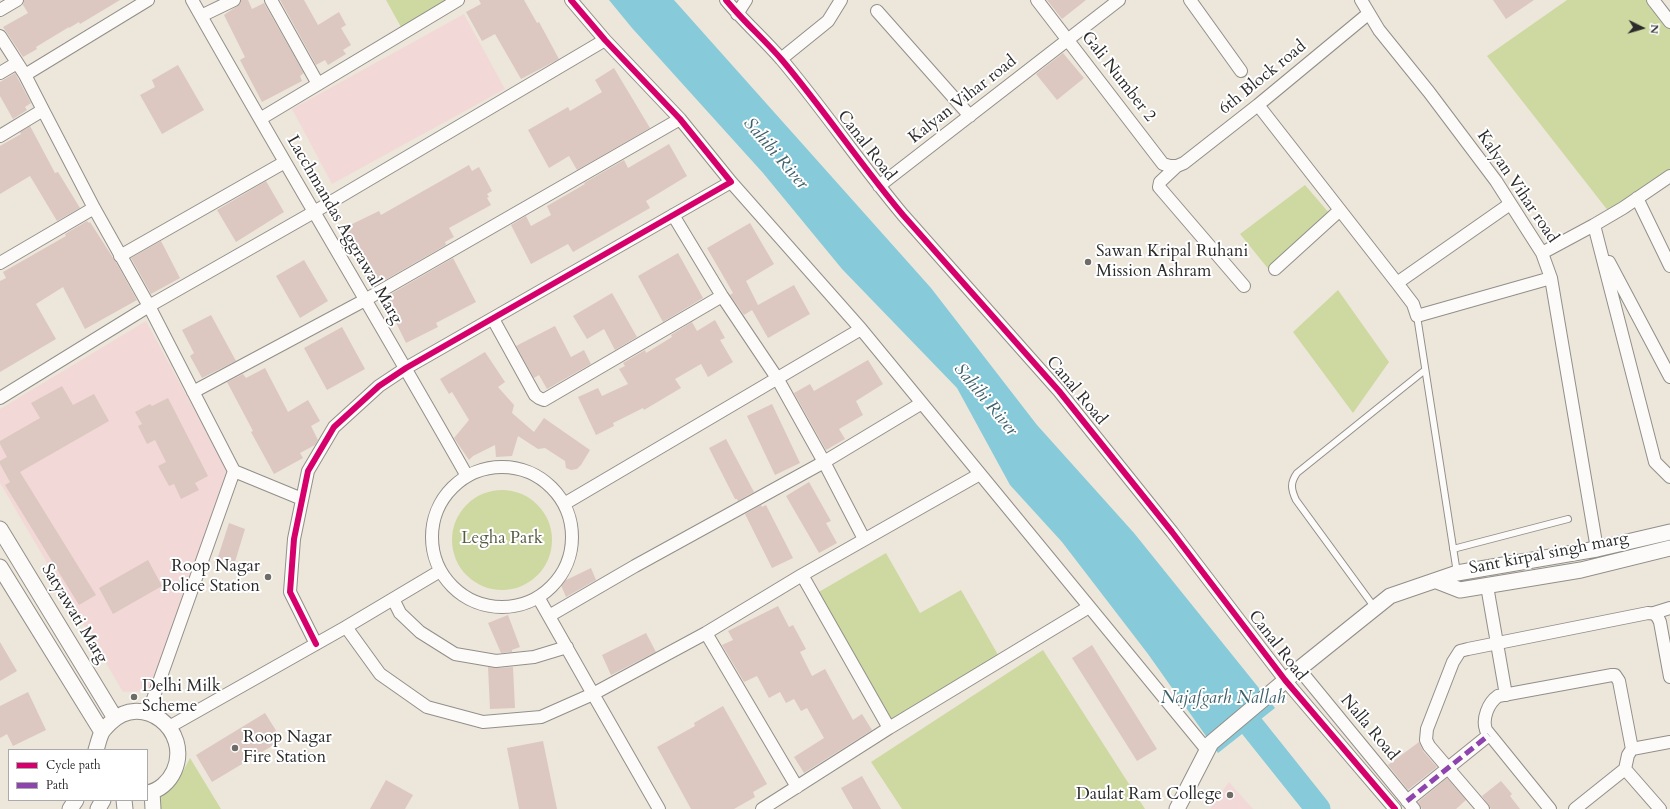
<!DOCTYPE html>
<style>
body{margin:0}
#map{position:relative;width:1670px;height:809px;overflow:hidden;background:#ede6da;font-family:Cardo,serif}
canvas{display:block}
.legend{position:absolute;left:8px;top:749px;width:140px;height:52px;box-sizing:border-box;background:#fff;border:1px solid #aaa;margin:0;padding:5px 7px;list-style:none;font-size:12px;color:#2b2b2b}
.legend li{display:flex;align-items:center;gap:8px;height:20px}
.legend b{width:20px;border:1px solid #aaa}
.north{position:absolute;left:1622px;top:8px;width:40px;height:40px;-webkit-text-stroke:3px #fff;paint-order:stroke;rotate:95deg;font-size:11px;font-weight:700;line-height:16px;text-align:center;color:#2b2b2b}
.north::after{content:'';display:block;margin:auto;width:14px;height:18px;background:#2b2b2b;clip-path:polygon(50% 0,100% 100%,50% 72%,0 100%)}
</style>
<div id="map">
<canvas width="1670" height="809"></canvas>
<ul class="legend">
<li><b style="height:5px;background:#d6006c"></b>Cycle path</li>
<li><b style="height:5px;background:#8e44ad"></b>Path</li>
</ul>
<div class="north">N</div>
</div>
<script>
const context = document.querySelector('canvas').getContext('2d');
context.lineJoin = 'round';
function fill(path, color) { context.fillStyle = color; context.fill(path, 'evenodd'); }
function stroke(path, color, width, dash) { context.strokeStyle = color; context.lineWidth = width; context.lineCap = dash ? 'butt' : 'round'; context.setLineDash(dash || []); context.stroke(path); }
function drawText(font, color, halo, rows, align = 'center') {
  context.font = font + ' Cardo,serif'; context.lineWidth = 4; context.setLineDash([]); context.textBaseline = 'middle'; context.strokeStyle = halo; context.fillStyle = color; for (const [text, x, y, turn = 0] of rows) {
    context.save(); context.translate(x, y); context.rotate((+turn || 0) * Math.PI / 180); context.textAlign = isNaN(turn) ? turn : align; if (halo) context.strokeText(text, 0, 0); context.fillText(text, 0, 0); context.restore();
  }
}
fill(new Path2D(`
 M464,14l41,75 -173,95 -40,-75z
 M146,321l82,151 -78,219 -27,1 -123,-209v-74z
 M1229,782l24,27h-43z`), '#f2d9d7');
fill(new Path2D(`
 M386,0h61l-46,27z
 M1567,0h79l24,28v142l-61,42 -122,-156z
 M1305,185l31,36 -66,50 -30,-37z
 M1338,290l51,72 -36,51 -60,-81z
 M452 540a50 50 0 1 1 100 0a50 50 0 1 1-100 0Z
 M886,553l34,60 41,-23 40,70 -109,64 -75,-131z
 M1043,650l102,159h-243l-31,-47z
 M190,758l31,51h-62l-1,-9c16,-13 23,-24 32,-42z`), '#ced9a2');
fill(new Path2D(`
 M609,0h65l257,288 106,137 97,108 141,175 -57,45 -70,-99 -86,-112 -52,-57 -53,-97 -115,-119 -79,-96 -131,-145z`), '#87cbda');
stroke(new Path2D(`
 M1231,700l87,109`), '#87cbda', 25);
fill(new Path2D(`
 M24,0h96l-40,24 -1,-2 -10,6v-1l-33,20 1,2 -14,8 -20,-30 25,-14 -5,-8z
 M241,0h7l4,9 12,-6 40,70 -4,3 2,5 -40,21 -22,-42 5,-3 -21,-42 16,-11z
 M280,0h24l14,25 21,-13 7,13 -5,3 10,17 -8,5 3,4 -18,11 -3,-5 -9,5z
 M479,0h45l13,23 2,-1 20,37 -38,20 -26,-45 -13,7 -16,-29 15,-8z
 M1047,0h39l-24,19z
 M1493,0h41l-28,19z
 M1063,53l21,25 -27,22 -21,-26z
 M178,65l26,45 -42,24 -22,-39 15,-8 -3,-7z
 M614,68l36,60 -73,42 -8,-14 -20,12 -21,-38 40,-23 2,4 32,-19 -7,-12z
 M15,73l16,30 -6,4 2,3 -14,9 -13,-23v-14z
 M30,126l25,47 3,-1 22,36 -23,13 -27,-45 -30,18v-48l21,-12 -1,-2z
 M669,144l18,32 -41,25 4,7 -77,44 -5,-8 -37,20 -20,-39 15,-9 5,10 20,-11 -4,-9 38,-22 -1,-1 40,-23 4,8z
 M469,165l3,6 7,-4 13,24 -5,3 2,3 -2,1 4,7 -42,23 5,9 -9,5 1,3 -68,39 -2,-2 -6,3 -26,-57 35,-17 2,4z
 M266,181l18,31 -48,30 -19,-32z
 M87,221l2,2 1,-1 27,42 20,36 -52,29 -22,-42 -27,17 20,35 -56,33v-91l6,-3 -3,-6 63,-36 -1,-2z
 M750,223l24,41 -28,17 12,24 36,-20 16,29 -42,24 -16,-28 -8,5 -14,-20 3,-2 -26,-45z
 M161,241l19,37 -29,16 -20,-36z
 M678,253l25,45 -40,24 -25,-46z
 M453,258l23,44 -40,21 2,4 -32,16 -22,-45z
 M304,260l24,41 -28,17 -24,-42z
 M612,293l25,44 -22,13 -11,-21 -17,10 -14,-23z
 M211,315l25,46 -34,17 -12,-22 4,-3 -12,-23z
 M715,320l10,18 -5,2 13,22 -25,15 -7,-13 -26,15 6,9 -37,22 -1,-2 -30,15 1,3 -18,9 -18,-38 20,-9 4,8 26,-12 -9,-15 6,-3 -2,-3 22,-13 1,3 26,-16 -1,-2 21,-13 5,9z
 M555,326l16,31 13,-7 7,14 -44,25 -8,-14 -5,3 -18,-32z
 M342,327l23,42 -38,21 -23,-42z
 M485,352l20,30 -7,5 16,18 -2,8 22,19 10,-14 46,32 -9,15 -4,4 -6,1 -5,-2 -1,-7 -20,-13 -7,1 -20,-13 -6,20 -16,1 -1,-12 -22,11 -4,4 -15,-22 15,-18 -17,-28 -3,2 -9,-15z
 M868,360l15,24 -27,17 7,14 -24,14 6,10 -19,11 -32,-57 16,-9 4,7z
 M265,368l23,44 20,-12 12,21 -9,5 7,14 -3,5 -15,8 3,5 -29,16 -23,-42 2,-1 -26,-49 16,-8 3,4z
 M62,386l11,19 21,-11 15,27 -89,51 76,123 -17,10 -74,-120 5,-3 -10,-18v-3l7,-4 -7,-13v-3l40,-23 -9,-15z
 M168,398l40,78 -13,7 4,7 -18,9 -7,-15 -5,2 -11,-20 8,-4 -11,-22 -8,4 -9,-18 4,-2 -7,-12 15,-8 2,2z
 M772,404l28,59 -25,12 -28,-59z
 M726,439l28,53 -16,9 -1,-2h-2l-26,-51z
 M809,482l22,39 -5,2 11,20 -18,10 -33,-57z
 M761,505l1,2 4,-2 27,53 -21,10 -27,-54z
 M229,523l16,6 -11,36 -17,-5z
 M148,560l14,26 -49,28 -14,-26z
 M591,568l5,12 -30,17 -6,-14z
 M778,606l11,21 4,-2 13,24 -6,3 12,24 13,-7 28,51 9,-6 10,16 -68,43 -10,-16 30,-19 -17,-30 -6,3 -7,-12 -8,4 -6,-11 -11,6 -12,-22 -13,6 -22,-37 11,-5 -5,-9z
 M508,615l12,32 -8,3v2l-11,1 -13,-30z
 M646,633l10,19 -45,23 -9,-20z
 M0,642l17,29 -17,10z
 M1092,645l65,104 -20,12 -65,-103z
 M488,667l9,1 16,-1 2,41 -25,1z
 M28,692l18,38 -33,16 -6,-12 -7,4v-32z
 M723,706l44,78 -14,8 2,5 -21,12h-43l-34,-62 38,-21 -1,-3z
 M265,713l17,27 -70,42 -16,-27z
 M543,741l14,68h-38l-12,-61z
 M1419,742l4,9 14,16 -29,23 -20,-25z
 M862,776l19,33h-28l-12,-21z
 M1447,778l19,22 -10,9h-34l-4,-7z
 M386,780l27,15 -8,14h-35z
 M1501,781l11,13 -2,2 10,13h-29l-9,-13z`), '#dcc8c1');
const service = new Path2D(`
 M1417,316l40,257
 M1453,549l115,-30
 M1375,608l-79,-108c-5,-11 -6,-17 1,-27l128,-103`);
const minor = new Path2D(`
 M192,0c90,160 185,317 275,476
 M271,0l47,84
 M726,0c17,21 38,39 56,60 42,50 79,105 121,155l156,176 113,141 113,148 110,129
 M1037,0l126,164 7,2h7
 M1190,0l51,71
 M1361,0l18,30 50,62 67,89 46,72 9,25 46,271
 M1653,0l17,22
 M0,10l17,-10
 M877,11l93,105
 M737,14l9,-14
 M201,16l33,-16
 M0,36l25,39
 M781,59l47,-38 13,-21
 M0,73l17,-10
 M1258,105l139,178 16,21 4,12 134,-38
 M260,119l198,-119
 M0,136l43,-26 -18,-35 123,-75
 M1670,176l-47,32 -29,17 61,237 15,15
 M731,182l130,147
 M879,186l240,-186
 M1637,198l33,68
 M673,215l49,81 55,82 47,84 40,77
 M1542,253l52,-28
 M120,256l165,-94
 M1609,262l61,115
 M0,263l94,-55
 M1275,269l65,-59
 M1397,283l113,-79
 M1244,286l-85,-99 1,-5 17,-16 7,-3 74,-58 110,-91
 M493,319l42,76 4,3 5,2 178,-104
 M193,392l172,-92 315,-181
 M0,398l149,-92 -55,-98 -51,-98
 M432 537a70 70 0 1 1 140 0a70 70 0 1 1-140 0Z
 M302,499l-68,-28 -85,-165 165,-94 291,-172
 M564,504l297,-175 346,421
 M802,575l87,153
 M1487,586l19,109
 M393,599l7,14 20,19 35,22 41,7 38,-4 33,-10
 M1654,613l16,-5
 M549,616l86,-50 189,-104 98,-59
 M346,627l34,47 47,33 56,15 58,-5 52,-23 -55,-97
 M706,633l91,154
 M316,644l-26,-52 4,-53 14,-68 26,-44 45,-41 27,-18 325,-186 -51,-63 -75,-79 -34,-40
 M1299,669l115,140
 M148,713l86,-242
 M169,727l177,-100 94,-56
 M1632,749l38,-7
 M1407,801l82,-66
 M659,809l-66,-115 113,-61 96,-58 178,-101
 M762,809l127,-81 200,-121
 M1483,809l-54,-63 -3,-6 1,-11 26,-67 7,-11 8,-2 180,-36c7,0 9,2 12,9l10,55
 M1550,809l-64,-79c-4,-11 2,-27 12,-34l114,-21h3l4,6 13,68 -4,6 -3,14 35,40
 M1575,809l50,-40`);
const tertiary = new Path2D(`
 M0,529l115,189
 M0,567l102,165
 M1437,581l23,9 121,-20 89,-22
 M96,750c2,-6 3,-12 6,-18 2,-3 5,-6 8,-9 32,-32 82,7 64,48 -5,11 -15,20 -27,22
 M152,792l1,17
 M124,800l1,9
 M70,809l6,-9
 M98,809l5,-9
 M1177,809l34,-66 88,-74 91,-73 67,-23 140,-24 73,-17`);
stroke(service, '#928f89', 8);
stroke(minor, '#928f89', 14);
stroke(tertiary, '#928f89', 17);
stroke(service, '#fcfbf9', 6);
stroke(minor, '#fcfbf9', 12);
stroke(tertiary, '#fcfbf9', 15);
stroke(new Path2D(`
 M1407,801l82,-66`), '#8e44ad', 5, [10, 5]);
stroke(new Path2D(`
 M726,0c17,21 38,39 56,60 42,50 79,105 121,155l156,176 113,141 113,148 110,129
 M316,644l-26,-52 4,-53 14,-68 26,-44 45,-41 27,-18 325,-186 -51,-63 -75,-79 -34,-40`), '#d6006c', 6);
for (const [x, y, r, color] of [
 [1088,262,4,"#6f6c68"],
 [268,577,4,"#6f6c68"],
 [134,697,4,"#6f6c68"],
 [235,748,4,"#6f6c68"],
 [1230,795,4,"#6f6c68"]
]) { const dot = new Path2D(); dot.arc(x, y, r, 0, 2 * Math.PI); context.fillStyle = color; context.fill(dot); stroke(dot, '#fff', 1.5); }
drawText('17px', '#2b2b2b', '#fff', [
 ["Gali Number 2",1118,77,52],
 ["6th Block road",1263,78,-39],
 ["Kalyan Vihar road",963,100,-38],
 ["Canal Road",866,146,52],
 ["Kalyan Vihar road",1517,187,56],
 ["Lacchmandas Aggrawal Marg",344,230,60],
 ["Canal Road",1076,391,50],
 ["Sant kirpal singh marg",1549,554,-11],
 ["Satyawati Marg",74,614,59],
 ["Canal Road",1277,646,52],
 ["Nalla Road",1369,728,50]
]);
drawText('17px', '#2b2b2b', '#fff', [
 ["Sawan Kripal Ruhani",1096,252],
 ["Mission Ashram",1096,272],
 ["Roop Nagar",260,567,"right"],
 ["Police Station",260,587,"right"],
 ["Delhi Milk",142,687],
 ["Scheme",142,707],
 ["Roop Nagar",243,738],
 ["Fire Station",243,758],
 ["Daulat Ram College",1222,795,"right"]
], 'left');
drawText('17px', '#545c41', '#fff', [
 ["Legha Park",502,539]
]);
drawText('italic 18px', '#3c5f68', '#fff', [
 ["Sahibi River",775,154,49],
 ["Sahibi River",985,400,50],
 ["Najafgarh Nallah",1223,699]
]);
</script>
